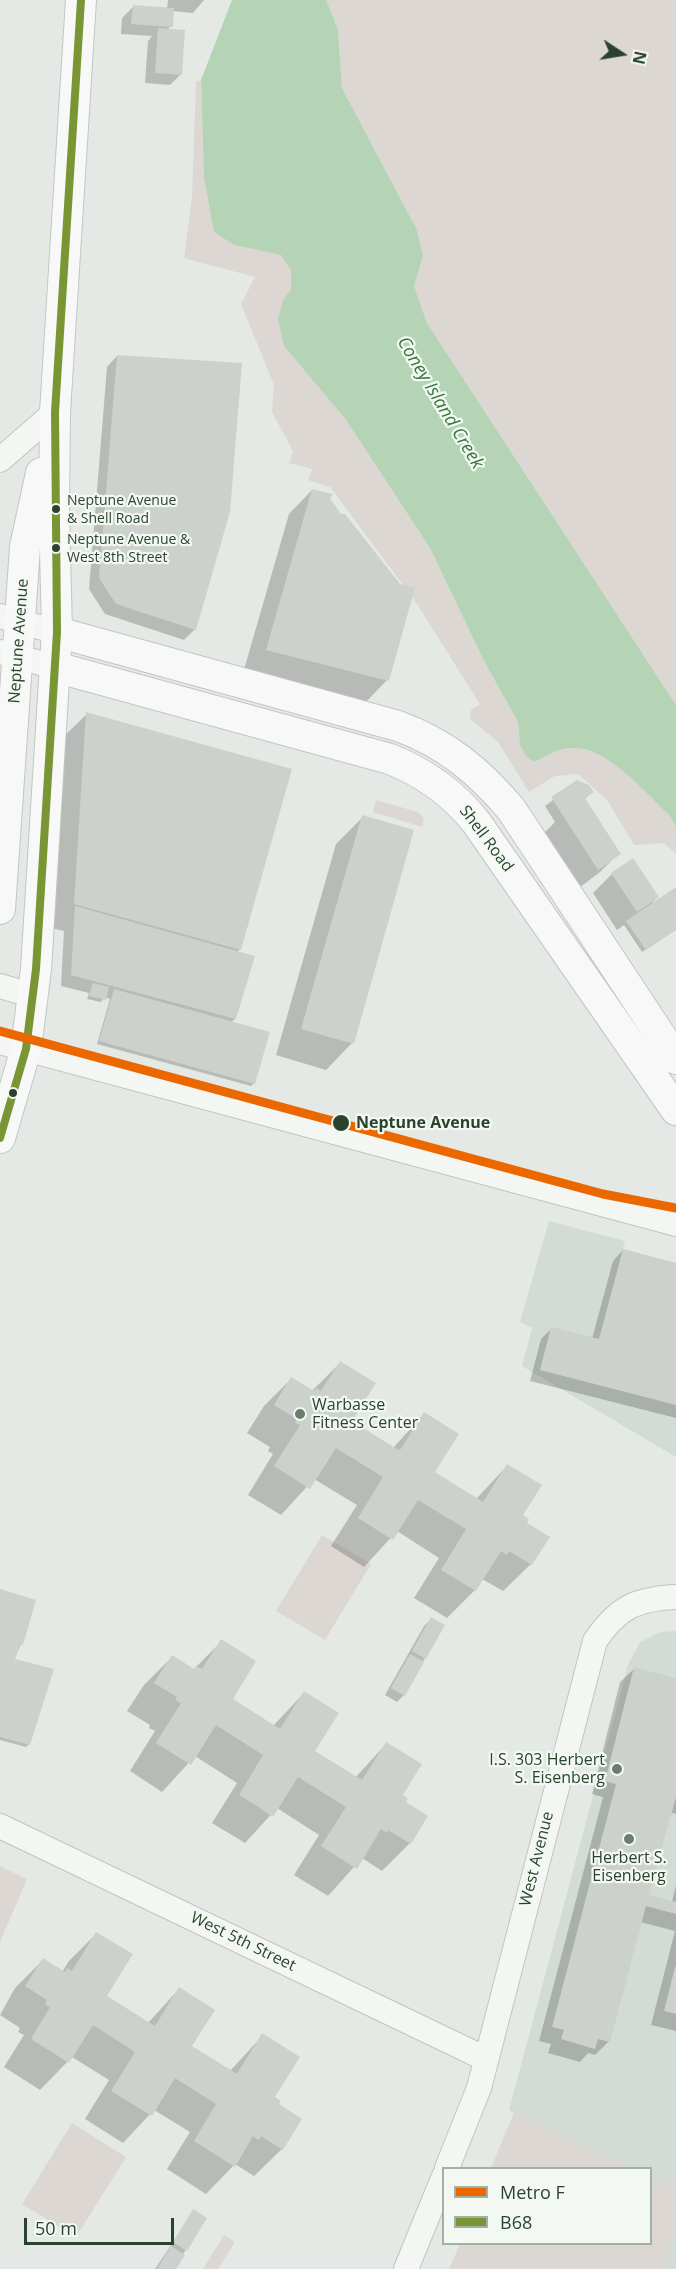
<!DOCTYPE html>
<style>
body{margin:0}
#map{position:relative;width:676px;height:2269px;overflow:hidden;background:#e5e9e5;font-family:"Open Sans",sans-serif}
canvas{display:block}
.legend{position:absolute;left:442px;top:2167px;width:210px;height:78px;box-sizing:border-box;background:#f3f8f3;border:2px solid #a3b0a4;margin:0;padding:8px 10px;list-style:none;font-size:18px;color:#2b432e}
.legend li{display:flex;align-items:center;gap:12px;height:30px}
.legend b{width:30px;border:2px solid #a3b0a4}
.north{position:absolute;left:592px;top:24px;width:60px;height:60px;-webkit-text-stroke:4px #f3f8f3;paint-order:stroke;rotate:102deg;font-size:16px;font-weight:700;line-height:24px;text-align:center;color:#2b432e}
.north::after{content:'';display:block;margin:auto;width:21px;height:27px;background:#2b432e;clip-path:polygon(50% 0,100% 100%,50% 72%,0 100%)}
.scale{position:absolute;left:24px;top:2218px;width:150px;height:27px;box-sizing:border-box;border:3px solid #2b432e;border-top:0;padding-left:8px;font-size:18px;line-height:21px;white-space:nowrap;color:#2b432e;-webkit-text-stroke:4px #f3f8f3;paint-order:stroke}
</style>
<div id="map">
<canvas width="676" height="2269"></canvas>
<ul class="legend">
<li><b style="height:8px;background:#eb6800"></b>Metro F</li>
<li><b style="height:8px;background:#799534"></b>B68</li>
</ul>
<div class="north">N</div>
<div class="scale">50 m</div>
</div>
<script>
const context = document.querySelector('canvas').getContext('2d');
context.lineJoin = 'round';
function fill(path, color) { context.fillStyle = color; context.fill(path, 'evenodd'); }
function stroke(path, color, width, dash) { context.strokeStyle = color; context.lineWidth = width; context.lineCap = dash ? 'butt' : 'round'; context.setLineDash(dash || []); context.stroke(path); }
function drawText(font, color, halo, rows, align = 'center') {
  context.font = font + ' "Open Sans",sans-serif'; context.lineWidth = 4.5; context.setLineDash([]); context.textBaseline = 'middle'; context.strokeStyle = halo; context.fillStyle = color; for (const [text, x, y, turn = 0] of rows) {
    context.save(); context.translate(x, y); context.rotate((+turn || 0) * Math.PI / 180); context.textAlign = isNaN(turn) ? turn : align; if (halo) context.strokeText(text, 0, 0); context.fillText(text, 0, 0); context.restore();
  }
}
fill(new Path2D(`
 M549,1221l76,20 -2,8 53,14v194l-154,-91 10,-38 -12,-6z
 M676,1631v638h-227l201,-25v-76h-159l23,-55 -5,-3 119,-445 12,-23 21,-10z`), '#d3dcd4');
fill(new Path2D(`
 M326,0h350v705l-249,-382 -13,-37 9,-30 -6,-26 -75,-142 -4,-59z
 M201,80l3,97 30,68 48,10 9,15v19l-8,11 1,46 62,74 84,128 54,113 34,61 2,23 14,17c12,-6 25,-14 39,-14 33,-2 74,46 97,68l6,11v27l-12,-11 -30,2 -27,-45 -29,-26 -23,2 -26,16 -31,-50 -28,-23 1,-9 9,-6 -65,-103 -85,-114 -22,-7 4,-11 -23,-6 4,-12 -21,-39 2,-27 -33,-81 14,-27 -71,-19 8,-61 4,-115z
 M376,800l42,12 6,6 -2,9 -49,-15z
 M322,1535l49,29 -46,76 -49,-29z
 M0,1866l27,13 -27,63z
 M514,2113l118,55h-141z
 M72,2123l54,34 -50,80 -54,-33z
 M651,2177l25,12v43l-15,37h-212l11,-25h190z
 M224,2235l11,7 -17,27h-15z`), '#dcd7d3');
fill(new Path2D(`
 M232,0h94l12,29 4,59 75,142 6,26 -9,30 13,37 249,382v122l-6,-11c-23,-22 -64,-70 -97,-68 -14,0 -27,8 -39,14l-8,-6 -6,-11 -2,-23 -34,-61 -54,-113 -84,-128 -62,-74 -6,-27 5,-19 8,-11v-19l-10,-15 -47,-10 -20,-13 -10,-55 -3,-97z`), '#b4d4b5');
fill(new Path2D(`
 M168,0h36l-11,13 -21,-2 -1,15 -4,4 14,44 -11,11 -25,-2 3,-42 4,-5 -31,-2 1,-16 11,-11 34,2z
 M117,356l78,273 -11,11 -79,-26 -16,-25 18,-222z
 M312,490l75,190 -23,24 -121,-31 46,-159z
 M87,714l153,235 -3,3 -2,67 -5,4 24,60 -3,3 -154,-42 13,-45 -5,-2 -4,5 -14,-3 2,-6 -28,-7 3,-55 -13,-3 12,-191z
 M577,782l15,10 -8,8 35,53 -19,19 -21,16 -36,-54 12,-12 -10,-16z
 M363,817l-11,226 -26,27 -50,-15 60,-211z
 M633,861l24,36 -7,9 26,-18v41l-34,23 -18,-27 -7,5 -24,-37 19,-19z
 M623,1250l53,14v154l-146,-37 11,-42 10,-10 41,10 21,-78z
 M340,1363l10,58 43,27 31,-34 9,58 43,27 31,-33 18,57 6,41 -28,27 -21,-12 -7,11 -28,28 -33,-20 25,-40 -42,-27 -33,36 -33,-21 26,-41 -43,-26 -33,36 -33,-20 25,-41 -5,-3 2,-4 -23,-14 17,-27 27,-27 21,12z
 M0,1590l21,54 -7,16 15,84 -3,3 -26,-7z
 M431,1619l-6,39 -21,37 -7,7 -12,-7 39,-69z
 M222,1641l8,58 43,27 31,-33 9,58 42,27 31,-34 18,59 6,40 -28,28 -20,-13 -34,38 -34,-21 25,-40 -42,-27 -32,35 -33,-20 25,-40 -42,-27 -33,36 -32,-21 25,-40 -6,-3 1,-3 -23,-14 17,-26 28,-28 21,13z
 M634,1669l42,11v134l-7,-2 -22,84 25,6 4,-17v146l-25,-6 24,-94 -35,-9 -31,119 -14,14 -7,-2 -8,9 -32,-9 3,-9 -12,-3 64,-244 -11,-3 28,-112z
 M96,1934l9,62 43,27 31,-34 11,58 40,24 33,-36 10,63 4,7 5,44 -28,27 -19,-12 -29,30 -39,-25 23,-37 -36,-22 -31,33 -38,-24 24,-39 -37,-23 -32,33 -36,-23 20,-32 -6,-3 2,-4 -20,-13 15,-27 28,-28 19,12 7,-11z
 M194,2211l11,7 -31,51h-19z`), '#0003');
fill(new Path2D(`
 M133,5l41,3 -1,19 -42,-3z
 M158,28l27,2 -3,45 -27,-2z
 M117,355l125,8 -12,149 -34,118 -80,-26 -17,-26z
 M312,489l21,5 -3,4 11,16h4l55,70 15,4 -26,93 -123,-31z
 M86,712l206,57 -51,181 -167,-46z
 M577,780l12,5 5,7 -9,6 36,56 -23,16 -47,-73z
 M362,815l52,15 -60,214 -53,-15z
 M633,858l26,39 -22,15 -26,-39z
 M676,887v43l-30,20 -20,-29z
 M75,906l180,50 -19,63 -165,-44z
 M93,983l16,4 -3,13 -17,-4z
 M114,989l156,43 -15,52 -156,-43z
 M623,1249l53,14v142l-136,-35 11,-43 48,12z
 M340,1361l36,22 -24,38 43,27 5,2 24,-38 35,22 -24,38 48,30 24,-38 35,21 -19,30 6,4 -2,4 23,14 -18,28 -23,-14 -2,4 -6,-4 -25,40 -35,-21 25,-41 -48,-29 -25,40 -35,-22 25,-41 -47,-29 -26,41 -36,-23 26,-41 -5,-2 2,-4 -23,-14 17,-28 23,14 3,-3 4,3z
 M0,1589l36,11 -13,45 -3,-1 -5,15 39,10 -24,76 -30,-8z
 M431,1617l14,8 -19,34 -14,-8z
 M221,1639l35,22 -23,38 47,30 24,-38 35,22 -24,38 47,29 24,-38 36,22 -19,31 5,4 -2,3 22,14 -17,28 -23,-14 -1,3 -6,-4 -24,40 -36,-23 25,-39 -48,-30 -25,40 -13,-9 -21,-13 24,-40 -47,-30 -25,40 -35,-22 25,-40 -6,-3 2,-3 -23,-14 18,-28 22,14 2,-3 6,3z
 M410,1654l14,8 -19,34 -14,-8z
 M634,1667l42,11v119l-27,98 27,7v12l-30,-8 -36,136 -12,-3 -3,10 -34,-10 3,-9 -12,-3 64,-243 -11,-3z
 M96,1932l37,22 -26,42 48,30 24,-39 36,23 -23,36 45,28 25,-41 38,24 -25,40 6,4 -2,3 23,15 -19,31 -22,-14 -2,4 -6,-4 -18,31 -41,-26 22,-37 -41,-26 -23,38 -41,-25 24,-39 -42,-27 -24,38 -38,-24 19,-32 -5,-3 2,-4 -22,-14 18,-28 22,14 2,-4 5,3z
 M675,1967h1v47l-12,-3z
 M193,2209l14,9 -20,33 -14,-9z
 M171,2246l14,9 -9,14h-19z`), '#cdd1cd');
const minor = new Path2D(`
 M0,460l55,-48
 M0,616l57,16
 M0,652l55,15
 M0,986l34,10
 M0,1042l676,182
 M0,1826l486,233
 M447,2168l32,-80 116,-447c23,-34 41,-42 81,-44
 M406,2269l38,-93`);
const major = new Path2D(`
 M57,632l341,94c47,17 81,45 113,83l165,250
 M55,667l335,92c35,14 63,34 86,63l200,288
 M0,909l25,-362 16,-74
 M0,1138l26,-89 10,-80 21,-337 -3,-122 1,-98 26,-412`);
stroke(minor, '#c1c5c1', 26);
stroke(major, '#c1c7c2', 32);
stroke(minor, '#f4f6f4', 24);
stroke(major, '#f7f8f7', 30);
stroke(new Path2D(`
 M0,1138l26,-89 10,-80 21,-337 -2,-220 26,-412`), '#799534', 8);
stroke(new Path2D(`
 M0,1031l603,163 73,14`), '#eb6800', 9);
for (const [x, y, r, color] of [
 [56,509,5,"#2b432e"],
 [56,548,5,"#2b432e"],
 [13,1093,5,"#2b432e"],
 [341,1123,9,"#2b432e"],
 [300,1414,6,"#6c7d6e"],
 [617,1769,6,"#6c7d6e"],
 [629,1839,6,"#6c7d6e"]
]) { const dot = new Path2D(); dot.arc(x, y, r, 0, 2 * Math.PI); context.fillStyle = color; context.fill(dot); stroke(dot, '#f3f8f3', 2); }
drawText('14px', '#2b432e', '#f3f8f3', [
 ["Neptune Avenue",67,501],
 ["& Shell Road",67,519],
 ["Neptune Avenue &",67,540],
 ["West 8th Street",67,558]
], 'left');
drawText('16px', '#2b432e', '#f3f8f3', [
 ["Neptune Avenue",19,641,-86],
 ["Shell Road",486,839,53],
 ["West Avenue",537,1859,-76],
 ["West 5th Street",243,1942,26]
]);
drawText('bold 16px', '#2b432e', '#f3f8f3', [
 ["Neptune Avenue",356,1123]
], 'left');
drawText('16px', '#2b432e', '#f3f8f3', [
 ["Warbasse",312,1405],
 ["Fitness Center",312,1423],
 ["I.S. 303 Herbert",605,1760,"right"],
 ["S. Eisenberg",605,1778,"right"],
 ["Herbert S.",629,1858,"center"],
 ["Eisenberg",629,1876,"center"]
], 'left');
drawText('italic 18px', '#357839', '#f3f8f3', [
 ["Coney Island Creek",440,403,59]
]);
</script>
